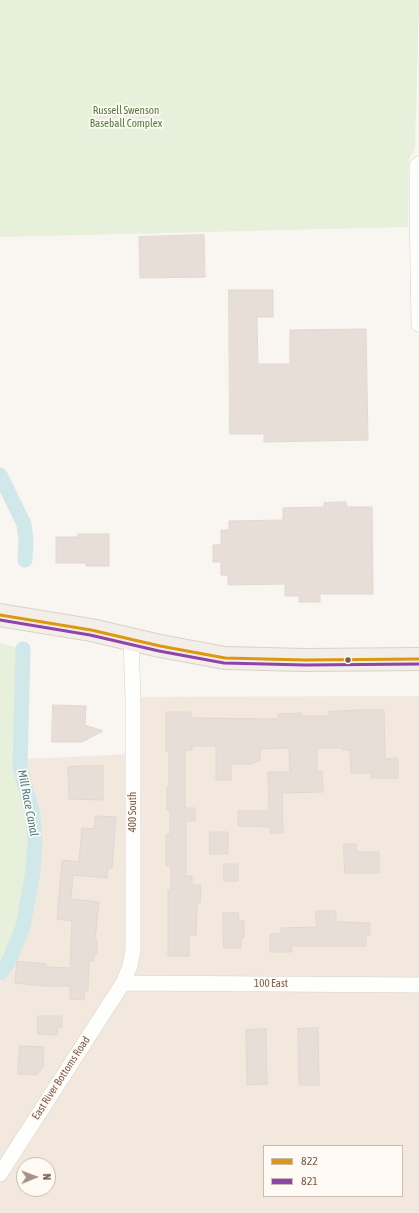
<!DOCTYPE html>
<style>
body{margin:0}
#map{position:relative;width:419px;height:1213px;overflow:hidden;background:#f9f5f0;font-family:"Asap Condensed",sans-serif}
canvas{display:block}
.legend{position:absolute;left:263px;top:1145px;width:140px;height:52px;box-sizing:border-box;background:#fffaf3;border:1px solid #cabbb1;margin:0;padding:5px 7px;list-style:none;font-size:12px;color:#7a5c4d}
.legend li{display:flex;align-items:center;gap:8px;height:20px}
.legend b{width:20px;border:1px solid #cabbb1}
.north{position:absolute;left:16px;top:1157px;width:40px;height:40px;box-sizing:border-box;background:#fffaf3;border:1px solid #cabbb1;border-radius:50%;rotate:89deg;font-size:11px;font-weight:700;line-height:16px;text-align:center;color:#7a5c4d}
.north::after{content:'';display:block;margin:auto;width:14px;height:18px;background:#a69286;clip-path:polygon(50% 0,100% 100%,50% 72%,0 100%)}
</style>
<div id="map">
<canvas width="419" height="1213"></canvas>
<ul class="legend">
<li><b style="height:5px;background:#de970f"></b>822</li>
<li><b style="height:5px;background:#8e44ad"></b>821</li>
</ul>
<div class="north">N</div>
</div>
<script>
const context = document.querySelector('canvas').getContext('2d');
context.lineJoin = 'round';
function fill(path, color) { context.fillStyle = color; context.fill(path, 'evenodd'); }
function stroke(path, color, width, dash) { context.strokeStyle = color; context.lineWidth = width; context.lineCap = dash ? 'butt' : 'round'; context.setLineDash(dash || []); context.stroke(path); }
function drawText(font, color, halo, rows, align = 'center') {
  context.font = font + ' "Asap Condensed",sans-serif'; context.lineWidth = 3.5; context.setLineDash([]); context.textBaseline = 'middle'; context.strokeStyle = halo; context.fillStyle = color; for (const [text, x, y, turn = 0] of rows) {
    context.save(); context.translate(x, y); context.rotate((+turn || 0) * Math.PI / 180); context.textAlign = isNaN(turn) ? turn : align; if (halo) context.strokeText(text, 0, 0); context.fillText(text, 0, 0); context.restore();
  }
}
fill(new Path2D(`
 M419,696v517h-419v-230l23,-56 12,-86 -2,-41 -6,-41 106,-5v-57zM264,1146h138v50h-138zM24,1165h24v24h-24z`), '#f2e8de');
fill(new Path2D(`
 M0,0h419l-4,148 -6,11 -1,68 -408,10z
 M0,643l23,6 -3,118 13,48 2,26 -2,30 -10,56 -15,36 -8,10z`), '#e7f0db');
stroke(new Path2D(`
 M0,475l24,49 2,16 -1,20
 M0,973l8,-10 15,-36 10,-56 2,-30 -2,-26 -13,-48 3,-118`), '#d0e8ea', 15);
const building = new Path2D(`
 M204,235l1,42 -65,1 -1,-41z
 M229,290h44v27h-16l1,47h32v-34l76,-1 2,111 -104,2v-8h-34z
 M346,502l1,5h25l1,87h-53v8h-21v-6h-14v-12l-57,1v-10h-7v-13h-8v-17h8v-15h8v-9l54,-1v-12l41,-1v-4z
 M78,534h31v32h-23v-3h-30v-26h22z
 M53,705l33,1 -1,19 18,6 -21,11h-30z
 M357,710h27l1,49 13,-1v20h-27v-5h-20l-1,-23h-7v-2h-26v23h5l1,21 -41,1 1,40h-13v-6l-32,-1v-15h31l-1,-39h22l-1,-24 -29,1v11l-8,4h-21v16h-15v-34h-24v4h-7v58h10v13h-9v55h6v9h9l-1,18h-3l-1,32h-7v21h-21v-66h3v-24h-5v-31h4v-25h-3v-23h2v-36h-3v-39h25v6l87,1v-5l24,-1v3h27v-4z
 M103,766v34l-34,-1 -1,-32z
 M96,816l20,1 -4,51h-4l-1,10 -34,-3 -2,24 28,3 -4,38h2v14h-3v7h-5l-1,30h-3l-1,9 -14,-1v-13h-26l-29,-3 2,-22 29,3v3l24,1 2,-47 -15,-2 5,-59 17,2 3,-34 12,1z
 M210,832h18v22h-18z
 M344,844h12v8h23v21h-34z
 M224,864h14v17h-14z
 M316,911h20v11l34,1v12h-4v11h-75l1,6h-22v-18l11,-1v-5l35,-1z
 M223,913h15l1,8h5v17h-3v10h-17z
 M38,1016h24v11h-4l-1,8 -19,-1z
 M318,1028l1,57h-20l-1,-56z
 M266,1029l1,55 -20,1 -1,-55z
 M20,1046l24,1 -1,20 -6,8 -19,-1z`);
fill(building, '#e6ded7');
stroke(building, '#e2d8d2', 1);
const minor = new Path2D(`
 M419,164l-2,2v39l2,119
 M123,983l296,2
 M0,1174l123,-191 7,-17 3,-16v-251l-2,-60`);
const primary = new Path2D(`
 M0,615l91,15 69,16 65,12 80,2 114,-1`);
stroke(minor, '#d7d1cb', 16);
stroke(primary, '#dad1cc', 24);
stroke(minor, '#fefefd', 15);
stroke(primary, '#f3eee8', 22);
stroke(new Path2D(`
 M0,615l91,15 69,16 65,12 80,2 114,-1`), '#de970f', 3);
stroke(new Path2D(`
 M0,620l90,15 69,16 65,12 81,2 114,-1`), '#8e44ad', 3);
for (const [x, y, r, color] of [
 [348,660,3.5,"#7a5c4d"]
]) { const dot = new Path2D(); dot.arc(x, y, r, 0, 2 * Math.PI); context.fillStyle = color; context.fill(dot); stroke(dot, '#fffaf3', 1.5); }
drawText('11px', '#537a41', '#fffaf3', [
 ["Russell Swenson",126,111],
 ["Baseball Complex",126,124]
]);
drawText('11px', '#7a5c4d', '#fffaf3', [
 ["400 South",133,812,-90],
 ["100 East",271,984],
 ["East River Bottoms Road",61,1078,-57]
]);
drawText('italic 12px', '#437c86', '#fffaf3', [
 ["Mill Race Canal",28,803,79]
]);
</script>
